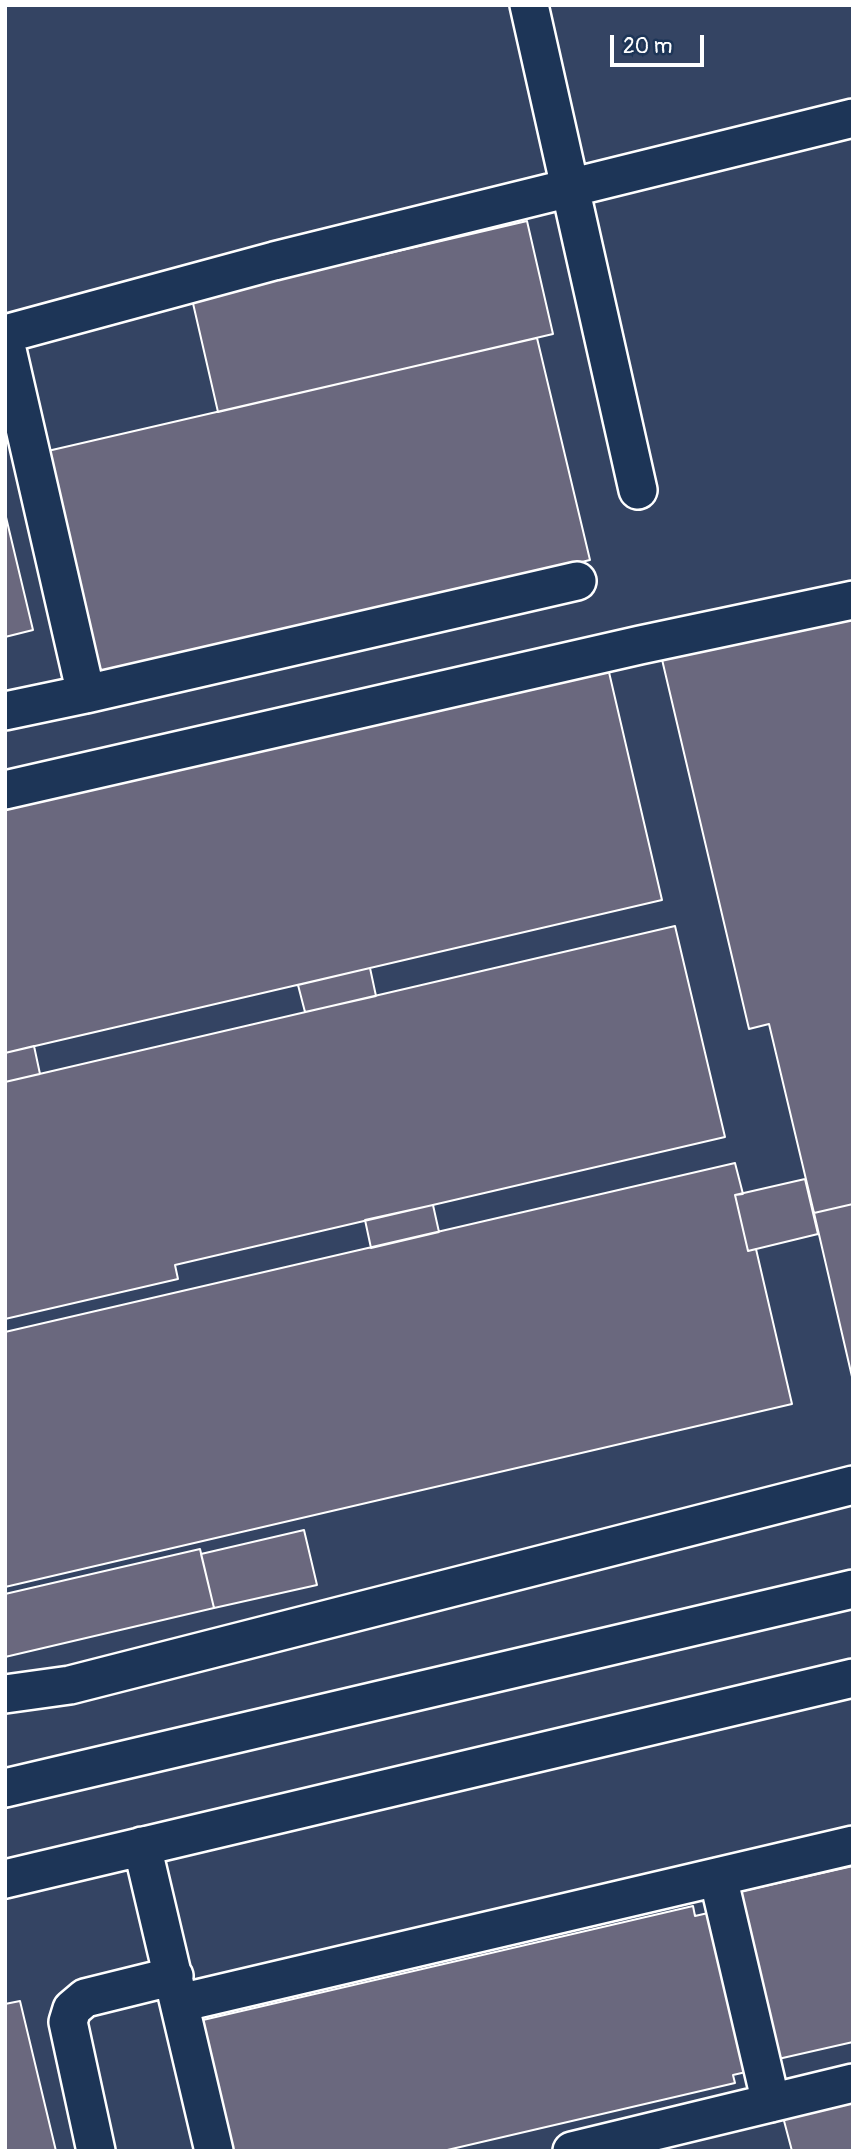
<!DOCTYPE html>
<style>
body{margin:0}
#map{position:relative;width:858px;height:2156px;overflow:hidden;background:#1d3557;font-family:Pangolin,sans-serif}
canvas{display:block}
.frame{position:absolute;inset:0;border:7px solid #fff;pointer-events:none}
.scale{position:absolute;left:610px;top:35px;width:94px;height:32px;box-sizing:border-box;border:4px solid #fff;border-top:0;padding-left:9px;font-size:21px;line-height:24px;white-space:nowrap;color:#fff;-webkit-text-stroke:5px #1d3557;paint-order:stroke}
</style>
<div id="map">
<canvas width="858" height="2156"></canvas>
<div class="frame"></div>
<div class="scale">20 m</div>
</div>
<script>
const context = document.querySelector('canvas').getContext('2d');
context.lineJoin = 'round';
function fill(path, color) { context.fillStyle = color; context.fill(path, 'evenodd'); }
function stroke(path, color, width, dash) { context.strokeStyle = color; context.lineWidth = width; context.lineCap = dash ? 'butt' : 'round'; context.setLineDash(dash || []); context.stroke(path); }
fill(new Path2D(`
 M5,5h848v2146h-848z`), '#344463');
const building = new Path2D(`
 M527,221l26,113 -335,78 -26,-113z
 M537,338l53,222 -499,117 -52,-224z
 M5,513l28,117 -28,7z
 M853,607v597l-39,9 -45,-189 -20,5 -89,-378z
 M605,655l57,245 -657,153v-259z
 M675,926l50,211 -550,128 3,14 -173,40v-237z
 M370,968l6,28 -71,16 -7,-27z
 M34,1046l6,28 -35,8v-29z
 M735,1163l8,31 -8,1 13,56 8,-2 36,155 -787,183v-255z
 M805,1179l13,55 -70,17 -13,-56z
 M853,1204v177l-39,-168z
 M433,1205l6,27 -68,16 -6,-28z
 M304,1530l13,55 -103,23 -13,-54z
 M200,1549l14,59 -209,49v-63z
 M853,1866v176l-88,20 -40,-167z
 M693,1906l2,10 26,-6 38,159 -26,6 2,8 -292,68h-223l-30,-128z
 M20,2001l36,150h-51v-147z
 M853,2100v51h-61l-9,-34z`);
fill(building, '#6a687e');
stroke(building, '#fff', 2);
const minor = new Path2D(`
 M529,5l109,485
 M5,334l269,-73 579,-143
 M5,341l81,353 -81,17
 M86,694l491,-113
 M5,790l635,-145 213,-45
 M5,1694l65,-9 783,-200
 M5,1788l848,-199
 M142,1846l72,305
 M718,1877l53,226
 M5,1879l848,-201
 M180,2003l673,-158
 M96,2151l-28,-129 4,-13 13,-11 89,-22
 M572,2151l281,-68`);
stroke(minor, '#fff', 42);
stroke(minor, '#1d3557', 37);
</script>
